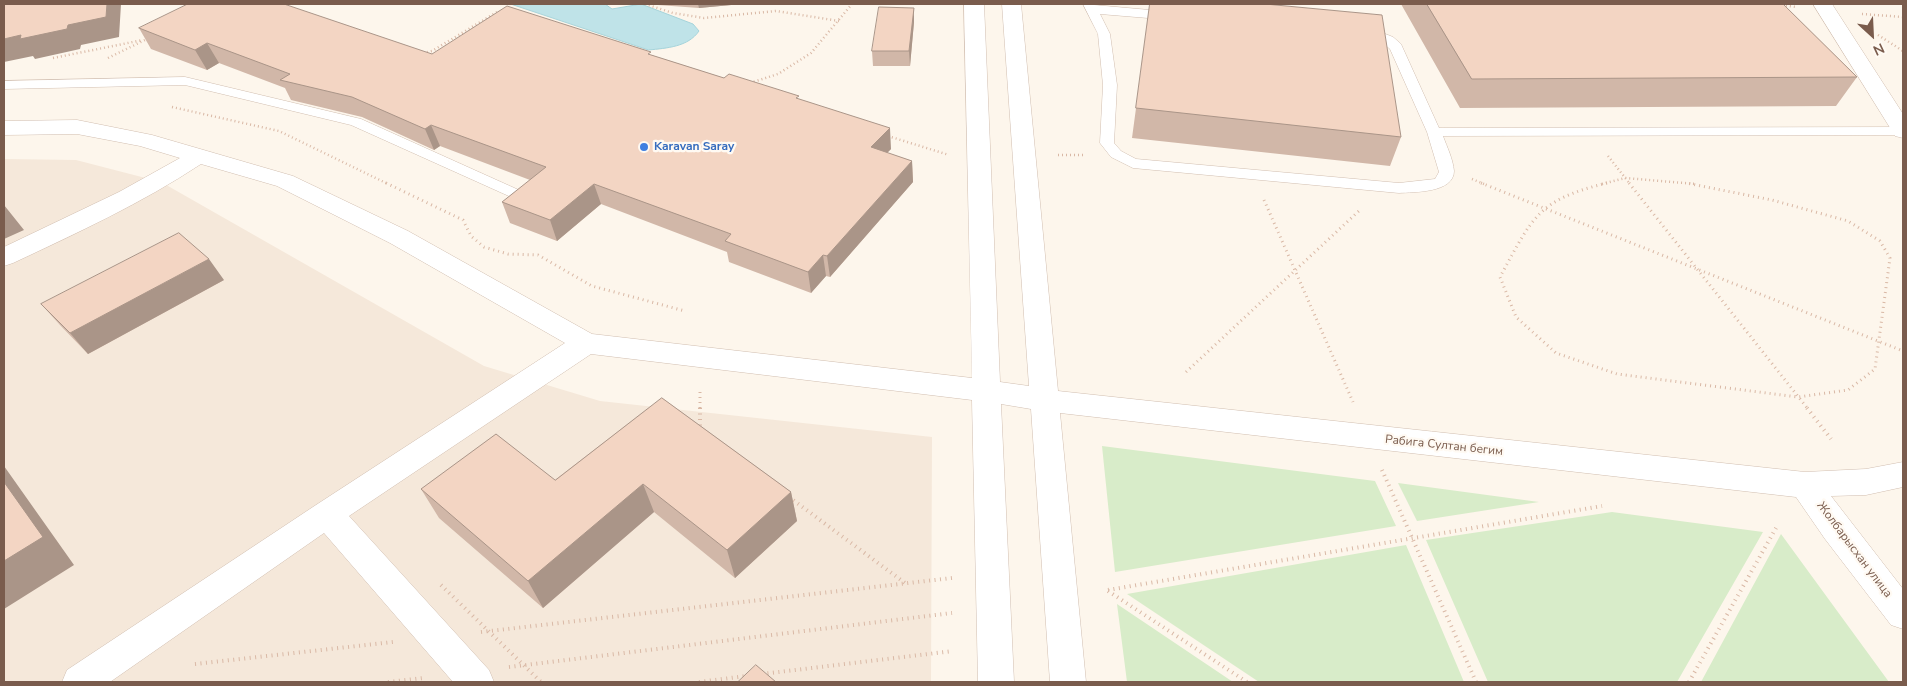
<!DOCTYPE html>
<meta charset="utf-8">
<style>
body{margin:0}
#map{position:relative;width:1907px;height:686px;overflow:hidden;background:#fdf6ec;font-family:"Nunito Sans",sans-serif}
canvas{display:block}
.frame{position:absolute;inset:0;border:5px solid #7a5c4d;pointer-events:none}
.north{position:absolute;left:1847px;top:10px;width:50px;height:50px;-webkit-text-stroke:4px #fffaf3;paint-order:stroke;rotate:155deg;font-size:14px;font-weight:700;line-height:20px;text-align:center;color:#7a5c4d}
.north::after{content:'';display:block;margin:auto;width:18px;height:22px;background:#7a5c4d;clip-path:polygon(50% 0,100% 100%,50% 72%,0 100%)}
</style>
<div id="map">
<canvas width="1907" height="686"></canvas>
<div class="frame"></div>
<div class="north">N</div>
</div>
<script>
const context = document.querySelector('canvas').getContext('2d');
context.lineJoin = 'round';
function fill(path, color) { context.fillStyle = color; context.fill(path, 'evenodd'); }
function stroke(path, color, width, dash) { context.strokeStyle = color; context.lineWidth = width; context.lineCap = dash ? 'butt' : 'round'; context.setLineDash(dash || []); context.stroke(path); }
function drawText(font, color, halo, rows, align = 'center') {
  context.font = font + ' "Nunito Sans",sans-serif'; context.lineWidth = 4.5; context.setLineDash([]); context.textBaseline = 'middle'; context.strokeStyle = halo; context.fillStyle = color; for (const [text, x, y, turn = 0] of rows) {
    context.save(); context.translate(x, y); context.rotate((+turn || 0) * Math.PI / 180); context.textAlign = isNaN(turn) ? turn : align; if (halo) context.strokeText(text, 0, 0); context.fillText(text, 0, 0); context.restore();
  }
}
fill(new Path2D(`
 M4,159l72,1 85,22 323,184 116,35 332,36 -1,245h-927z`), '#f5e8da');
fill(new Path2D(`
 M1102,446l273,35 21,45 -281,46z
 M1398,483l141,19 -122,19z
 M1612,512l151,20 -86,150h-189l-62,-142z
 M1781,534l108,148h-188z
 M1406,545l58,137h-205l-132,-88z
 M1117,604l116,78h-106z`), '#d8ecc9');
const water = new Path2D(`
 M511,4h94l7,5 29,-5 52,20 6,7c-11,16 -32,17 -50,19z`);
fill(water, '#bfe3e8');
stroke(water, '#a5d3da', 1);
const lane = new Path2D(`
 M1083,4l89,8 6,4 -6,4 -72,-6 10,20 7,51 -3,58 7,8 15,8 263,24 36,-4 4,-7 -12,-40 -37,-83 -7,-6 -22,-10 -2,-3 6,-4 28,11 8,7 38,84 464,-1v8l-460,1c4,11 10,23 11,35 0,22 -40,21 -55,22l-266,-25 -22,-11 -11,-14 3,-58 -5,-51z
 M185,77l176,42 160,72 3,3 -3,3h-10l-160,-72 -166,-40 -181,4v-8z`);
const street = new Path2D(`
 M964,4h20l16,378 29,4 -27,-382h19l37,387 747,81 61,-3 37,-7v25l-37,8 -35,1 72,93v40l-12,-4 -66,-86 -29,-42 -736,-84 26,269h-36l-19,-273 -30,-5 13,278h-36l-6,-282 -381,-46 -242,162 140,154 5,12h-41l-129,-149 -214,149h-48l5,-12 249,-165 249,-162 -175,-100 -113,-57 -76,-22c-59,39 -124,69 -188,99l-9,3v-19l115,-55 61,-34 -40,-12 -63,-12 -73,1v-14l73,-1 75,15 141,41 115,55 184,103 380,44z
 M1813,4h19l71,110v24l-8,-2 -3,-5z`);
stroke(lane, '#d1beb0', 1);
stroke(street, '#d1beb0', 1);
stroke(new Path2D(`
 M645,4l28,9 31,5 72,-7 63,10
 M1774,4l22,3
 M1862,14l41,3
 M1878,35l25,16
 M423,53l9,-2 65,-39 4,1
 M53,58l90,-18
 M108,58l41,-20
 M750,83l28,-9 33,-21 41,-49
 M172,107l107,24 109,53
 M888,136l61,19
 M1058,155h27
 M1608,156l22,28
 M1472,179l12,5
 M1602,184l23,-6 71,6`), '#d9b8a5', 2.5, [1, 3]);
stroke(new Path2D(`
 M386,183l77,37 8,16 13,11 24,7 30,1 54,31 93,25
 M1481,183l422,168
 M1607,183c-70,17 -74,34 -107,94l16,40 40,36 61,21 181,23 50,-7 27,-21 15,-111 -10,-17 -32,-20 -76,-21 -86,-17
 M1629,183l179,226
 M1264,200l89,202
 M1186,372l175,-163
 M700,392v17`), '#d9b8a5', 3, [1, 4]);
stroke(new Path2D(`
 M700,408v21
 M1807,408l24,31
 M1382,470l94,212
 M789,497l116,86
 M441,585l100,97
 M1108,590l494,-84
 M1108,591l139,91
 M481,632l471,-54
 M195,664l198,-22
 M509,667l443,-54
 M762,674l191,-23
 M388,682l35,-4
 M699,682l47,-6
 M1689,682l87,-154`), '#d9b8a5', 4, [1, 4.5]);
fill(lane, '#fff');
fill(street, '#fff');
fill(new Path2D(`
 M644,4h98l-43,4z
 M1150,4l251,133 -11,29 -258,-28z
 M1401,4h382l74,73 -21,29 -376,2z
 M914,8v14l-4,44h-37l-1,-15z
 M139,28l293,26 219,1 73,23 75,22 92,49 -4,4 25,8 1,21 -83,95 -4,-1 -15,17 -82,-31 -2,-10 -126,-48 -44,37 -47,-18 -8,-21 28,-22 -90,-34 -6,4 -72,-33 -71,-17 -6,-12 -66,-25 -12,7 -56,-21z
 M224,280l-136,74 -28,-29 -19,-21z
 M662,398l129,94 6,29 -62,57 -81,-66 -111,96 -104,-90 -18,-29 134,-9z`), '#d1b7a8');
fill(new Path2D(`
 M107,4h14l-2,33 -38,8 -1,4 -45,10 -2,-3 -29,6v-23z
 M698,4h44l-43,4z
 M914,8v14l-4,44 -1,-15z
 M207,43l12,20 -12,7 -12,-20z
 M431,125l9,21 -6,4 -9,-21z
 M890,128l1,21 -19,19 -1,-21z
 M912,161l1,21 -83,95 -3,-21z
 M594,184l7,20 -44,37 -7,-21z
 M4,205l20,25 -20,9z
 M823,255l3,21 -15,17 -3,-21z
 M209,259l15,21 -136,74 -18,-21z
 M4,466l70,99 -70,44z
 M643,484l11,28 -111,96 -15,-27z
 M791,492l6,29 -62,57 -8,-28z`), '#aa9588');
const building = new Path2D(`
 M4,4h103l-1,13 -38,8 -1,4 -47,10 1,-4 -17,4z
 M188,4h96l148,50 75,-48 144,46 -3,2 76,24 5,-4 70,22 -3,2 94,30 -19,19 41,14 -85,95 -4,-1 -15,17 -83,-31 6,-7 -137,-50 -44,36 -48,-18 44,-35 -115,-42 -6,4 -73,-32 -72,-17 10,-6 -83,-31 -12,7 -56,-22z
 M1150,4h115l117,11 19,122 -265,-29z
 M1427,4h356l74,73 -385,2z
 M879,7l35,1 -5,43h-37z
 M179,233l30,26 -139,74 -29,-29z
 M662,398l129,94 -64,58 -84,-66 -115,97 -107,-92 75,-55 59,46z
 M4,482l39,55 -39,24z
 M756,665l20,17h-38z`);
fill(building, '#f3d5c3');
stroke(building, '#aa9588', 1);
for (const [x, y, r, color] of [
 [644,147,5,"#3f7fe0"]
]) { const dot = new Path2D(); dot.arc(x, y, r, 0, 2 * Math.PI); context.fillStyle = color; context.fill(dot); stroke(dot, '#fffaf3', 2); }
drawText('bold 12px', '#366cbe', '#fffaf3', [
 ["Karavan Saray",654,147]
], 'left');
drawText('12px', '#7a5c4d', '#fffaf3', [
 ["Рабига Султан бегим",1444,446,6],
 ["Жолбарысхан улица",1854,550,53]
]);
</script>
